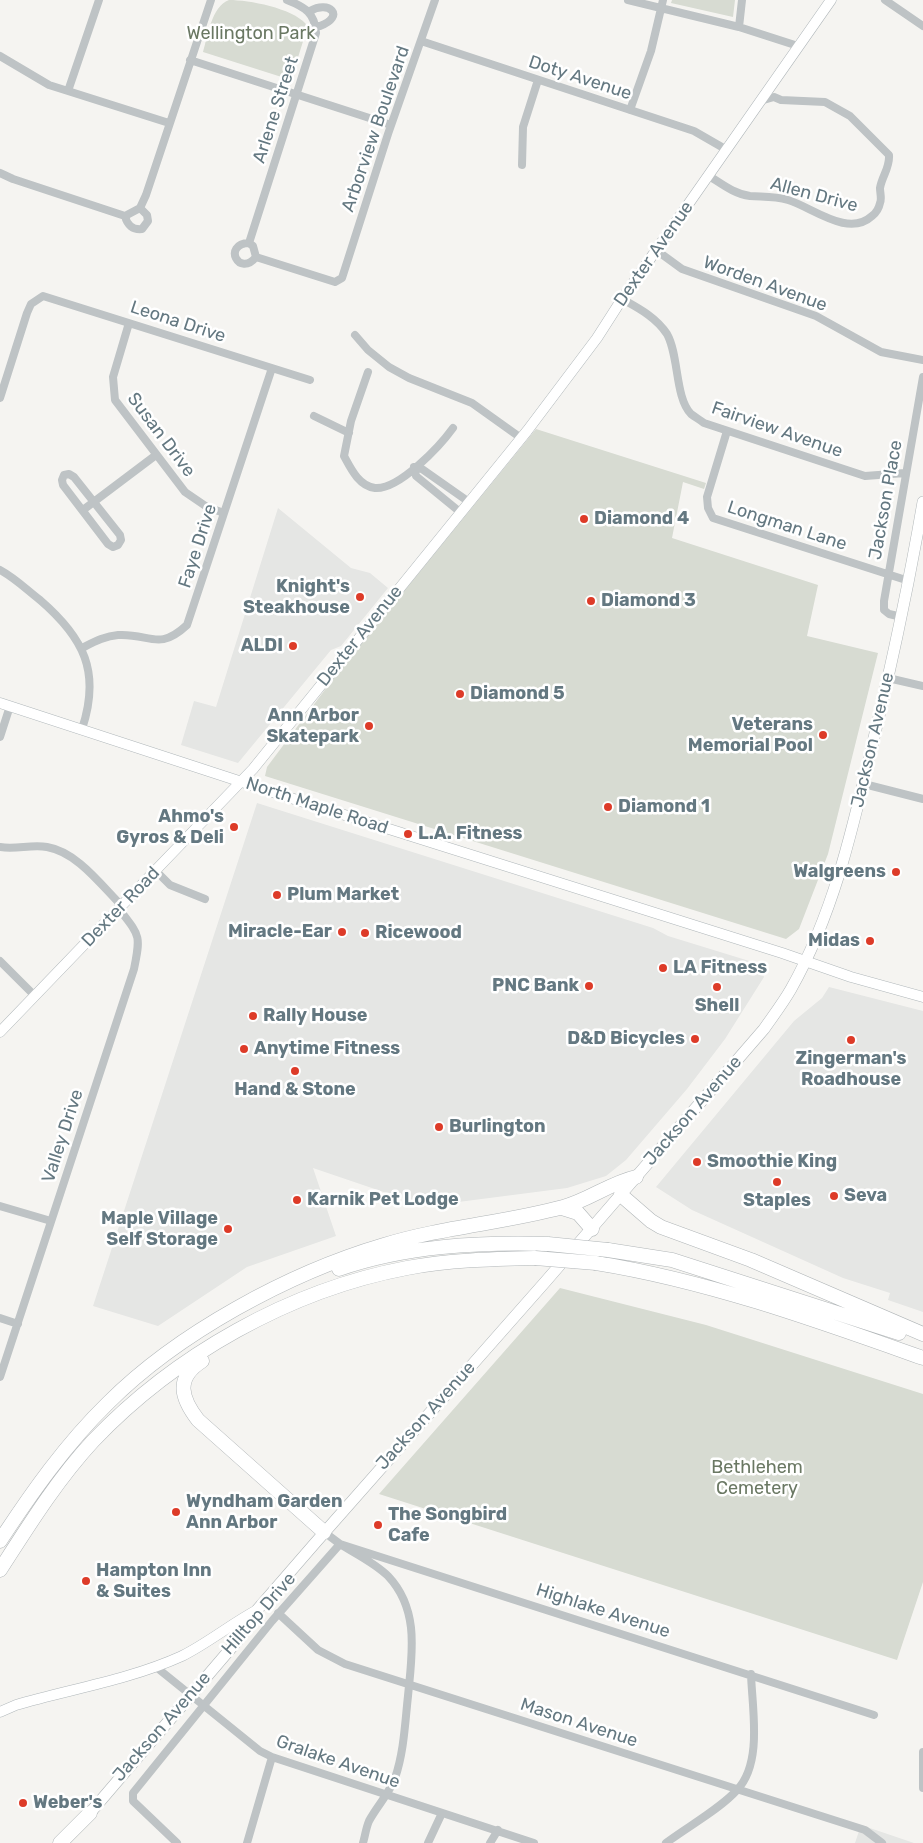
<!DOCTYPE html>
<style>
body{margin:0}
canvas{display:block;background:#f5f4f1}
</style>
<canvas width="923" height="1843"></canvas>
<script>
const context = document.querySelector('canvas').getContext('2d');
context.lineJoin = 'round';
function fill(path, color) { context.fillStyle = color; context.fill(path, 'evenodd'); }
function stroke(path, color, width, dash) { context.strokeStyle = color; context.lineWidth = width; context.lineCap = dash ? 'butt' : 'round'; context.setLineDash(dash || []); context.stroke(path); }
function drawText(font, color, halo, rows, align = 'center') {
  context.font = font + ' Rubik,sans-serif'; context.lineWidth = 5; context.setLineDash([]); context.textBaseline = 'middle'; context.strokeStyle = halo; context.fillStyle = color; for (const [text, x, y, turn = 0] of rows) {
    context.save(); context.translate(x, y); context.rotate((+turn || 0) * Math.PI / 180); context.textAlign = isNaN(turn) ? turn : align; if (halo) context.strokeText(text, 0, 0); context.fillText(text, 0, 0); context.restore();
  }
}
fill(new Path2D(`
 M278,508l73,60 19,5 18,15 -47,58 -10,4 -93,113 -57,-18 13,-44 22,6z
 M257,803l396,125 15,8 91,28 5,13 -39,62 -38,50 -61,71 -20,16 -39,12 -132,17 -19,-2 -103,-35 23,68 -89,31 -89,59 -65,-20z
 M829,987l94,24v301l-35,-12 2,-7 -47,-15 -151,-68 -36,-23 138,-166 28,-23z
 M861,1825l53,18h-59z`), '#e5e6e4');
fill(new Path2D(`
 M229,0c20,0 63,8 77,24l-1,11 -14,45 -88,-28c5,-16 8,-45 26,-52z
 M672,0h63l-2,17 -62,-14z
 M536,429l170,54 -2,6 -21,-7 -11,56 146,47 -11,51 71,17 -50,201 -29,75 -13,10 -521,-163 2,-9 72,-96z
 M560,1288l146,37 217,69v188l-26,78 -518,-166z`), '#d7dbd2');
const secondary = new Path2D(`
 M0,703l297,97 485,153 69,24 72,20
 M0,1032l253,-263 274,-338 70,-93 25,-39 209,-299
 M0,1712l16,-7c55,-16 113,-25 166,-49 26,-13 49,-32 75,-46`);
const primary = new Path2D(`
 M90,1813l148,-173 19,-30 59,-68 230,-261 218,-252c9,-13 19,-26 27,-40 43,-76 62,-162 82,-247 19,-79 36,-159 50,-240`);
const highway = new Path2D(`
 M621,1195l30,26 10,6 90,33 172,74
 M562,1208l16,5 14,16
 M608,1250l64,10 227,73
 M596,1263c112,18 220,57 327,95
 M339,1269c66,-23 139,-27 209,-25
 M202,1361c-27,17 -21,37 -4,59l126,112
 M0,1541c32,-49 66,-97 108,-138 70,-70 181,-130 276,-158 58,-18 120,-22 179,-38 26,-7 47,-24 73,-30
 M0,1570c29,-45 57,-90 93,-129 82,-86 197,-151 314,-173 42,-8 85,-9 128,-10
 M60,1843l30,-30`);
stroke(secondary, '#b0b7ba', 11);
stroke(primary, '#b1b7b9', 12);
stroke(highway, '#b1b6b8', 15);
stroke(new Path2D(`
 M628,0l111,27 59,19
 M885,0l38,26
 M310,11c19,-11 36,5 10,15h-4
 M739,27l3,-27
 M421,41l273,90 33,19
 M0,56l49,29 120,38
 M190,60l201,65
 M68,91l31,-91
 M630,110l21,-59 12,-51
 M522,165l1,-38 15,-47
 M0,173l13,6 112,37 15,-8 6,-13 65,-195
 M709,176c13,8 25,18 41,20 13,1 24,0 38,4 24,7 60,38 84,16 4,-3 7,-8 8,-13 2,-4 0,-10 0,-15 2,-12 10,-20 9,-33l-39,-39 -25,-14 -44,-2 -7,-3 -14,4
 M125,216c2,9 8,14 17,13l6,-8 -1,-6 -7,-7
 M249,243c-27,1 -10,35 7,14
 M656,250l26,19 134,47 65,36 42,8
 M256,257l79,25 7,-4 46,-144 47,-134
 M256,257l-3,-11 -4,-3 67,-210c-1,-20 -11,-26 -29,-33
 M622,299c16,9 34,18 45,35 12,21 8,64 24,80 4,3 9,6 13,9l161,53 40,-3
 M129,323l-16,54 2,23 70,92 22,15 17,6
 M355,335l13,15 21,17 20,11 63,25 49,35
 M368,372l-17,49 -7,35c7,13 15,30 31,32 24,2 65,-42 78,-60
 M0,398l27,-85 4,-9 12,-8 267,84
 M314,416l35,17
 M727,431l-20,66 1,11 5,10 196,63
 M69,474l5,3 46,58 1,5 -3,5 -5,2 -5,-3 -45,-59 -1,-5 2,-5z
 M83,510l73,-55
 M460,512l-44,-36 -2,-9 8,2 47,33
 M0,570c15,8 27,20 40,30 44,38 61,72 42,129
 M902,617l-13,-3 -5,-4v-9l39,-224
 M82,648c12,-6 23,-12 36,-13 32,-2 40,17 69,-10l85,-257
 M888,678l35,8
 M0,737l10,-31
 M864,784l59,15
 M0,847c16,3 31,-3 47,0 30,5 54,38 75,59
 M156,871l14,14 35,14
 M0,961l35,35
 M0,1206l51,15
 M0,1318l18,6
 M0,1377l134,-408c7,-34 6,-33 -15,-60
 M324,1532l16,12 534,171
 M278,1613l40,37 27,14 520,166 17,13
 M156,1667l104,84 12,6 262,86
 M923,1752v36
 M177,1843l-44,-42v-8l139,-172 68,-77c16,10 35,19 48,32 32,34 24,78 20,120 -3,27 -4,56 -13,82 -6,16 -18,28 -26,43 -3,7 -4,15 -6,22
 M247,1843l25,-86
 M428,1843l14,-30
 M490,1843l8,-13
 M666,1843c21,-16 54,-34 71,-53 26,-27 15,-82 14,-116`), '#bec3c5', 8);
stroke(secondary, '#fff', 10);
stroke(primary, '#fff', 11);
stroke(highway, '#fff', 14);
const highwayBridge = new Path2D(`
 M548,1244l60,6
 M535,1258l61,5`);
stroke(highwayBridge, '#b1b6b8', 15, []);
stroke(highwayBridge, '#fff', 14);
for (const [x, y, r, color] of [
 [584,519,5,"#dd3b28"],
 [360,597,5,"#dd3b28"],
 [591,601,5,"#dd3b28"],
 [293,646,5,"#dd3b28"],
 [460,694,5,"#dd3b28"],
 [369,726,5,"#dd3b28"],
 [823,735,5,"#dd3b28"],
 [608,807,5,"#dd3b28"],
 [234,827,5,"#dd3b28"],
 [408,834,5,"#dd3b28"],
 [896,872,5,"#dd3b28"],
 [277,895,5,"#dd3b28"],
 [342,932,5,"#dd3b28"],
 [365,933,5,"#dd3b28"],
 [870,941,5,"#dd3b28"],
 [663,968,5,"#dd3b28"],
 [589,986,5,"#dd3b28"],
 [717,987,5,"#dd3b28"],
 [253,1016,5,"#dd3b28"],
 [695,1039,5,"#dd3b28"],
 [851,1040,5,"#dd3b28"],
 [244,1049,5,"#dd3b28"],
 [295,1071,5,"#dd3b28"],
 [439,1127,5,"#dd3b28"],
 [697,1162,5,"#dd3b28"],
 [777,1182,5,"#dd3b28"],
 [834,1196,5,"#dd3b28"],
 [297,1200,5,"#dd3b28"],
 [228,1229,5,"#dd3b28"],
 [176,1512,5,"#dd3b28"],
 [378,1525,5,"#dd3b28"],
 [86,1581,5,"#dd3b28"],
 [23,1803,5,"#dd3b28"]
]) { const dot = new Path2D(); dot.arc(x, y, r, 0, 2 * Math.PI); context.fillStyle = color; context.fill(dot); stroke(dot, '#fff', 2); }
drawText('18px', '#6a7863', '#fff', [
 ["Wellington Park",251,34],
 ["Bethlehem",757,1468],
 ["Cemetery",757,1489]
]);
drawText('18px', '#647881', '#fff', [
 ["Doty Avenue",580,78,18],
 ["Arlene Street",276,110,-72],
 ["Arborview Boulevard",376,129,-71],
 ["Allen Drive",814,195,15],
 ["Dexter Avenue",654,254,-55],
 ["Worden Avenue",765,284,20],
 ["Leona Drive",178,322,18],
 ["Fairview Avenue",777,430,19],
 ["Susan Drive",161,435,53],
 ["Jackson Place",886,500,-80],
 ["Longman Lane",787,526,18],
 ["Faye Drive",198,546,-72],
 ["Dexter Avenue",360,636,-51],
 ["Jackson Avenue",873,740,-77],
 ["North Maple Road",317,806,18],
 ["Dexter Road",121,907,-46],
 ["Jackson Avenue",693,1111,-49],
 ["Valley Drive",63,1136,-72],
 ["Jackson Avenue",426,1416,-48],
 ["Highlake Avenue",603,1611,18],
 ["Hilltop Drive",259,1614,-49],
 ["Mason Avenue",579,1723,18],
 ["Jackson Avenue",162,1727,-49],
 ["Gralake Avenue",338,1762,19]
]);
drawText('bold 18px', '#647881', '#fff', [
 ["Diamond 4",594,519],
 ["Knight's",350,587,"right"],
 ["Steakhouse",350,608,"right"],
 ["Diamond 3",601,601],
 ["ALDI",283,646,"right"],
 ["Diamond 5",470,694],
 ["Ann Arbor",359,716,"right"],
 ["Skatepark",359,737,"right"],
 ["Veterans",813,725,"right"],
 ["Memorial Pool",813,746,"right"],
 ["Diamond 1",618,807],
 ["Ahmo's",224,817,"right"],
 ["Gyros & Deli",224,838,"right"],
 ["L.A. Fitness",418,834],
 ["Walgreens",886,872,"right"],
 ["Plum Market",287,895],
 ["Miracle-Ear",332,932,"right"],
 ["Ricewood",375,933],
 ["Midas",860,941,"right"],
 ["LA Fitness",673,968],
 ["PNC Bank",579,986,"right"],
 ["Shell",717,1006,"center"],
 ["Rally House",263,1016],
 ["D&D Bicycles",685,1039,"right"],
 ["Anytime Fitness",254,1049],
 ["Zingerman's",851,1059,"center"],
 ["Roadhouse",851,1080,"center"],
 ["Hand & Stone",295,1090,"center"],
 ["Burlington",449,1127],
 ["Smoothie King",707,1162],
 ["Seva",844,1196],
 ["Karnik Pet Lodge",307,1200],
 ["Staples",777,1201,"center"],
 ["Maple Village",218,1219,"right"],
 ["Self Storage",218,1240,"right"],
 ["Wyndham Garden",186,1502],
 ["Ann Arbor",186,1523],
 ["The Songbird",388,1515],
 ["Cafe",388,1536],
 ["Hampton Inn",96,1571],
 ["& Suites",96,1592],
 ["Weber's",33,1803]
], 'left');
</script>
